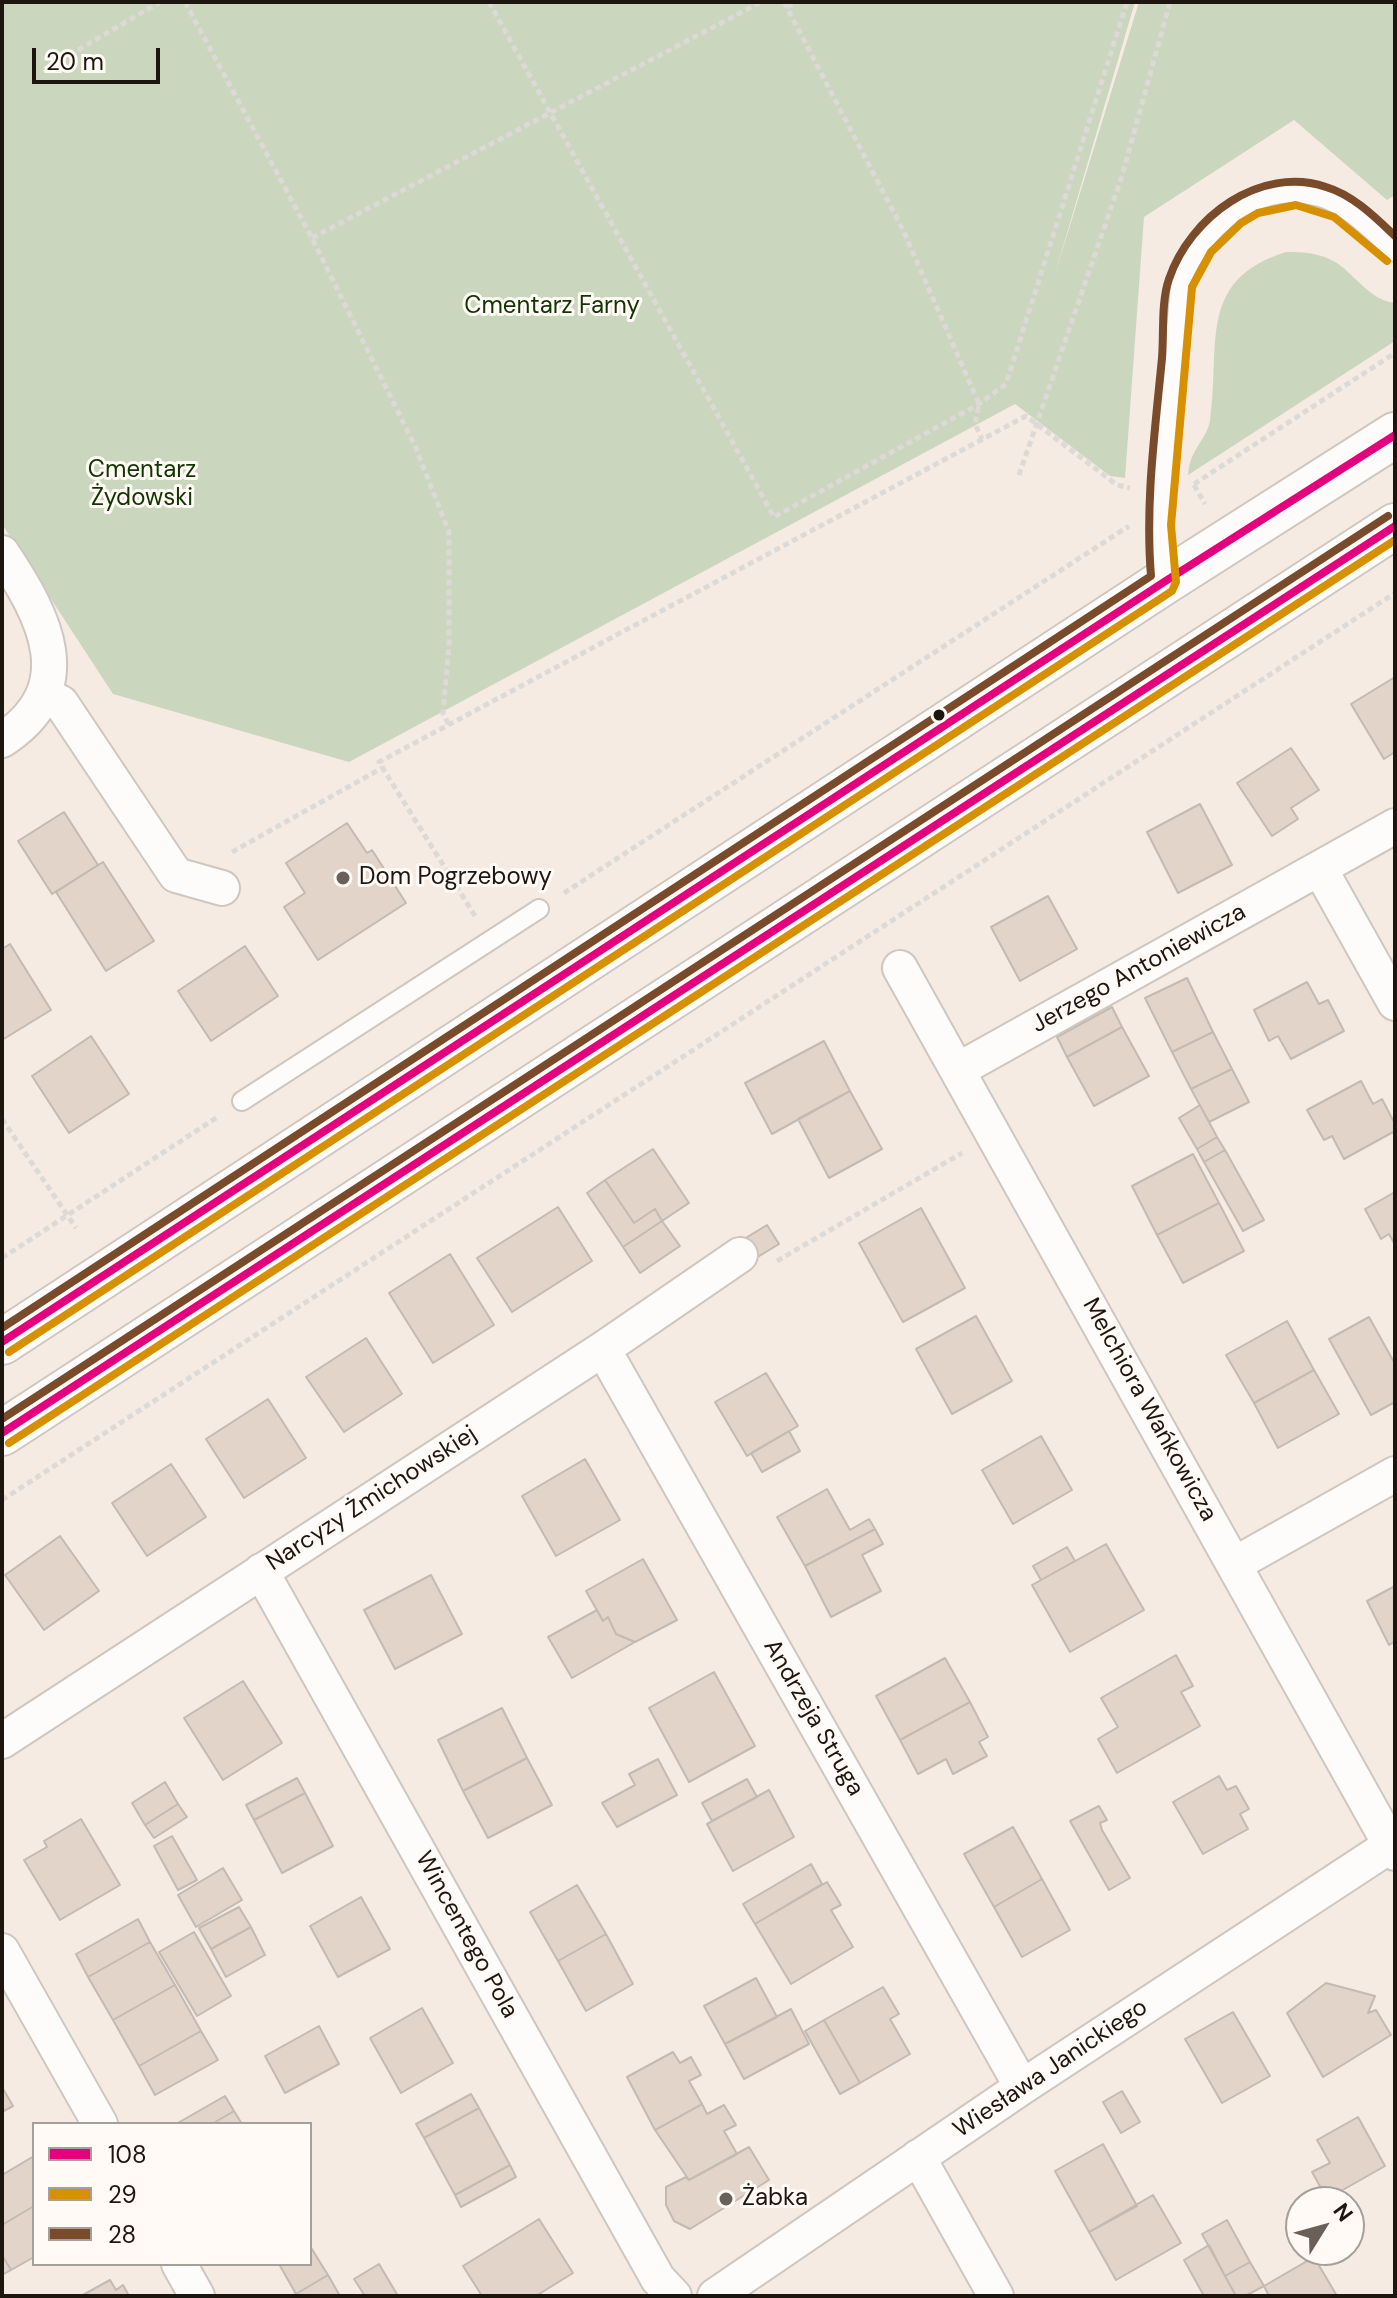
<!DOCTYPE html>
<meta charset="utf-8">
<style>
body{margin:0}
#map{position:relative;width:1397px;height:2298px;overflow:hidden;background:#f5ebe3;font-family:"DM Sans",sans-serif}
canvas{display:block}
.frame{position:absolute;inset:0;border:4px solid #1d160f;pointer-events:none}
.legend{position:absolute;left:32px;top:2122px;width:280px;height:144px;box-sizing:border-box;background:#fffaf6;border:2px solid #a59f9a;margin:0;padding:10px 14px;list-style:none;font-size:24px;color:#1d160f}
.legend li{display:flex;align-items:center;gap:16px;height:40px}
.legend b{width:40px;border:2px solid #a59f9a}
.north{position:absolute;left:1285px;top:2186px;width:80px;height:80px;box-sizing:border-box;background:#fffaf6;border:2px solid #a59f9a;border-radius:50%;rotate:53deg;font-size:22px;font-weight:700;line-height:32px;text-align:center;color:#1d160f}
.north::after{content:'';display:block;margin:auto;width:28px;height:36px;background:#696159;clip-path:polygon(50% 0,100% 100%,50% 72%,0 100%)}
.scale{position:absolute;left:32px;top:48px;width:128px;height:36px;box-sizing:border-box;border:4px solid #1d160f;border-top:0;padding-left:10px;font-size:24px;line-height:28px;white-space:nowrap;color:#1d160f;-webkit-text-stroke:6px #fffaf6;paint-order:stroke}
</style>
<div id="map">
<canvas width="1397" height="2298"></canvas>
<div class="frame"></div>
<ul class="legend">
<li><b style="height:10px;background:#e5007d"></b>108</li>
<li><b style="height:10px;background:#d69002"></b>29</li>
<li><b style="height:10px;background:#7a4b2a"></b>28</li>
</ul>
<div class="north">N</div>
<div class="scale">20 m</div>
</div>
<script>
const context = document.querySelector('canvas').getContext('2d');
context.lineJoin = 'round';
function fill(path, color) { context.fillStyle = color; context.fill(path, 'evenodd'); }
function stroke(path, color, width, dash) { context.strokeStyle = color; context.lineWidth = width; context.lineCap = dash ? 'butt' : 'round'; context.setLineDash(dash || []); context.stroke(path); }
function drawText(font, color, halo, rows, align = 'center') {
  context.font = font + ' "DM Sans",sans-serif'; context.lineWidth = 6; context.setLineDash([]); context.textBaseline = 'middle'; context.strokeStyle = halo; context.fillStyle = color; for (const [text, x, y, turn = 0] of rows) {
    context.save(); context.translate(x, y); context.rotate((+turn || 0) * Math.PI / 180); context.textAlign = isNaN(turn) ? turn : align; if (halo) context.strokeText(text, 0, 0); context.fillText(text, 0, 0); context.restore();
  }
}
fill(new Path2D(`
 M2,2h1133l-80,272 84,-272h256v193l-8,5 -93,-80 -150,97 -19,261 -15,-2 -95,-72 -666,358 -236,-68 -111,-170z
 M1286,252c18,0 35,1 51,11 20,14 33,37 58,40v38l-207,134c2,-27 19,-35 22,-55 11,-75 -14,-140 76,-168z`), '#cbd6be');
const building = new Path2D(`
 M1395,677v75l-11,7 -33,-55z
 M1291,748l28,42 -28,18 7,11 -26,17 -35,-53z
 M1200,804l32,61 -54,28 -31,-61z
 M64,812l34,53 -46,29 -34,-53z
 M347,823l20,30 5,-3 34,53 -88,57 -34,-53 21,-14 -19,-30z
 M103,862l51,79 -48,30 -50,-79z
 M1048,896l29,53 -57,32 -29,-54z
 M10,944l41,66 -49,30v-91z
 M245,946l33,50 -67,45 -33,-50z
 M1187,978l26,54 -41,20 -27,-54z
 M1307,982l12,22 9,-4 16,31 -53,28 -13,-23 -9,5 -15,-31z
 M1112,1007l10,20 -55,30 -10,-20z
 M1122,1027l27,49 -55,30 -27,-49z
 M1213,1032l19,37 -41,20 -19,-37z
 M91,1036l38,58 -60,39 -37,-57z
 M824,1041l26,50 -78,43 -27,-51z
 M1232,1069l17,33 -40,20 -18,-33z
 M1361,1081l12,23 9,-5 13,25v7l-51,28 -12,-23 -8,4 -17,-30z
 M850,1091l32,58 -53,29 -31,-59z
 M1200,1105l17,32 -20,12 -18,-31z
 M1217,1137l8,13 -21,12 -7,-13z
 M653,1149l36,54 -27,18 -7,-12 -21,14 -29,-43z
 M1225,1150l39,70 -21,11 -39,-69z
 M1193,1154l26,49 -62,32 -25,-49z
 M605,1180l29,43 21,-14 7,12 -39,26 -36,-54z
 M1395,1192v53l-6,-11 -8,5 -16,-30z
 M1219,1203l25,48 -61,32 -26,-48z
 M558,1207l34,54 -80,51 -35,-54z
 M921,1208l44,80 -62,34 -44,-79z
 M662,1221l18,25 -40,27 -17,-26z
 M767,1225l12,19 -23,14 -12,-19z
 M450,1254l44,71 -61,38 -44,-70z
 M976,1316l36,65 -60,33 -36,-65z
 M1369,1317l26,47v38l-24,13 -42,-76z
 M1287,1321l27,49 -60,33 -28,-48z
 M366,1338l36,56 -58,38 -38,-55z
 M1314,1370l25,44 -61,34 -24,-45z
 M766,1373l32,53 -51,30 -32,-54z
 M268,1399l38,59 -62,40 -38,-59z
 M789,1431l11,20 -38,21 -11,-19z
 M1041,1436l31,54 -59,34 -31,-54z
 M585,1459l35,61 -64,36 -34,-60z
 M171,1464l35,53 -59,39 -35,-53z
 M827,1489l23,41 19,-11 6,10 -70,37 -28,-49z
 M875,1529l8,15 -21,11 19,36 -50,26 -26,-51z
 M60,1536l39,55 -55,39 -39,-55z
 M1106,1544l38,66 -74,42 -38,-67z
 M1067,1547l8,14 -34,19 -8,-14z
 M643,1559l34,61 -42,22 -19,-8 -8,-17 -5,4 -17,-30z
 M431,1575l31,59 -67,35 -31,-59z
 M1395,1586v55l-6,4 -22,-44z
 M597,1610l6,11 5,-4 8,17 19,8 -63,36 -24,-41z
 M1176,1655l17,31 -12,6 19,34 -83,47 -19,-34 20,-12 -17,-29z
 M945,1658l25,44 -70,38 -24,-44z
 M714,1672l41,74 -66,36 -40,-74z
 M243,1681l39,62 -59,37 -39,-62z
 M970,1702l18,35 -9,5 8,14 -34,18 -7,-15 -28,15 -18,-34z
 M502,1708l25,50 -64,33 -25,-51z
 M527,1758l25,47 -64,33 -25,-47z
 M658,1759l19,36 -60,32 -15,-24 33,-18 -6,-11z
 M1219,1776l8,14 9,-4 13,23 -9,5 8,15 -45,25 -30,-52z
 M297,1778l8,15 -51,27 -8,-15z
 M747,1779l10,18 -45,24 -10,-18z
 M165,1782l13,22 -33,21 -13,-22z
 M769,1790l25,47 -61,34 -26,-47z
 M305,1793l28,53 -51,27 -28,-53z
 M178,1804l9,13 -33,21 -9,-13z
 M1099,1806l8,14 -7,3 2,7 28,48 -21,12 -39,-69z
 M81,1819l39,66 -60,35 -36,-60 23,-13 -3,-6z
 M1013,1827l29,52 -48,28 -30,-53z
 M172,1836l25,44 -19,10 -24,-44z
 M811,1864l11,20 -67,40 -12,-20z
 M223,1868l19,32 -46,27 -18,-32z
 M1042,1879l28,51 -48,27 -28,-50z
 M827,1882l14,23 -10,5 22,37 -62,37 -36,-60z
 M577,1885l29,49 -48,27 -28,-49z
 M361,1897l29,52 -52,28 -28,-51z
 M239,1907l12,20 -40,22 -12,-21z
 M138,1919l12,23 -62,35 -12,-23z
 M251,1927l14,28 -39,22 -15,-28z
 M194,1932l37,64 -34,20 -38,-64z
 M606,1934l27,50 -47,27 -28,-50z
 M150,1942l25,43 -62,35 -25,-43z
 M756,1978l21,39 -52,27 -21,-38z
 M1326,1983l49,13 -7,17 8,-3 15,25 -68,42 -36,-64z
 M175,1985l26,46 -62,35 -26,-46z
 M883,1987l16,27 -9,5 20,35 -50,29 -36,-63z
 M422,2008l31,55 -52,30 -31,-55z
 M791,2009l18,35 -65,35 -19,-35z
 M1233,2012l37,64 -48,27 -37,-64z
 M824,2020l36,63 -20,11 -35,-63z
 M319,2026l20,38 -54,29 -20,-37z
 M201,2031l17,29 -63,35 -16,-29z
 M673,2052l7,11 11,-6 10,18 -12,6 13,23 -47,26 -28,-53z
 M2,2087l11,19 -11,6z
 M1122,2091l18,31 -19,11 -18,-31z
 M471,2094l8,14 -55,30 -8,-14z
 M225,2096l9,15 -22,13h-36z
 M702,2104l5,10 17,-9 12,20 -12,6 13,23 -48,26 -34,-50z
 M479,2108l31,57 -55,30 -31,-57z
 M234,2111l8,13h-30z
 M1358,2117l27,49 -58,33 -15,-27 18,-9 -13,-23z
 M1103,2144l34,62 -48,26 -34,-61z
 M749,2147l20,33 -79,49 -16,-8 -8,-16v-18l20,-10 3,3z
 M34,2156v50l-32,19v-50z
 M510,2165l6,12 -55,30 -6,-12z
 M1153,2195l28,48 -65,37 -27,-48z
 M34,2206v51l-23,13 -9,-15v-30z
 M539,2219l34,54 -37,23h-54l-19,-30z
 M1227,2220l23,42 -25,14 -23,-42z
 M1209,2245l16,31 11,20h-32l-20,-36z
 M310,2246l18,29 -32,19 -17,-30h31z
 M2,2255l9,15 -9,5z
 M1314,2257l23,39h-68l-5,-10z
 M1250,2262l14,24 -19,10h-9l-11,-20z
 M379,2264l19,32h-33l-11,-17z
 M328,2275l12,21h-49l5,-2z
 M110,2280l6,10 7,-5 6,11h-48z`);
fill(building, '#e2d4c8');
stroke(building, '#c2bab3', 2);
const service = new Path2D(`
 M1164,579l-5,-54 21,-241c21,-55 76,-105 140,-87 28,8 54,36 75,55
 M242,1101l297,-192`);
const minor = new Path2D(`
 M2,553c43,64 80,135 0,187
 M45,695l16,8 115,172 46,13
 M1320,869l75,134
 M900,968l495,885
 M958,1070l437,-244
 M603,1349l419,738
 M1235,1564l160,-90
 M261,1571l397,708 16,17
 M2,1741l601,-392 137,-94
 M2,1951l98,173
 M918,2157l78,139
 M179,2264l18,32
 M715,2296l307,-209 369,-242`);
const secondary = new Path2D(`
 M2,1342l1162,-760 231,-147
 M2,1433l1393,-907`);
stroke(service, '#cfc7bf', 22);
stroke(minor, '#cfc7bf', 38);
stroke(secondary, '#cfc7bf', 48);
stroke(new Path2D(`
 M185,2l127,236 103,208 34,86v114l-6,67 6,12
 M489,2l285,515 205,-113 27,-20 121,-382
 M784,2l120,230 75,172 -4,20 7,15
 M787,7l9,-5
 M78,50l82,-48
 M312,238l449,-236
 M1019,475l103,-299 48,-174
 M1194,484l201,-131
 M1194,485l11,19
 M232,852l150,-84
 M564,893l565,-367
 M475,916l-96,-154 647,-346 91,69 13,3
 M2,1119l74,109
 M2,1258l217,-142
 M777,1261l185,-108
 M2,1500l1393,-907`), '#dcd9d6', 5, [6, 4]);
stroke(service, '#fefcfb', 18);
stroke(minor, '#fefcfb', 34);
stroke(secondary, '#fefcfb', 44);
stroke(new Path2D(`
 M2,1342l1162,-760 231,-147
 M2,1433l1393,-907`), '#e5007d', 8);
stroke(new Path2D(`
 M9,1352l1163,-761 4,-9 -5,-57 21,-238 19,-35 30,-29 17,-10 38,-8 38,12 53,44
 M9,1443l1386,-903`), '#d69002', 8);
stroke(new Path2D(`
 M2,1328l1149,-752c-6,-73 4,-145 11,-218 2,-25 -1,-56 7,-79 21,-62 91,-114 157,-92 27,8 49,30 69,49
 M2,1419l1386,-903`), '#7a4b2a', 8);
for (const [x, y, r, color] of [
 [939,715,7,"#1d160f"],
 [343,878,8,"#696159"],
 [726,2199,8,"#696159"]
]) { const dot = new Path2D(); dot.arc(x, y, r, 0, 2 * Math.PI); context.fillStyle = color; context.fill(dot); stroke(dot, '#fffaf6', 3); }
drawText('24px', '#113401', '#fffaf6', [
 ["Cmentarz Farny",552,307],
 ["Cmentarz",142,471],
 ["Żydowski",142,499]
]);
drawText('24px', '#1d160f', '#fffaf6', [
 ["Dom Pogrzebowy",359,878],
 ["Żabka",742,2199]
], 'left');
drawText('24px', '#1d160f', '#fffaf6', [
 ["Jerzego Antoniewicza",1139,969,-29],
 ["Melchiora Wańkowicza",1149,1410,61],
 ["Narcyzy Żmichowskiej",372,1499,-33],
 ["Andrzeja Struga",813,1718,60],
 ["Wincentego Pola",466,1935,61],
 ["Wiesława Janickiego",1051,2069,-34]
]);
</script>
